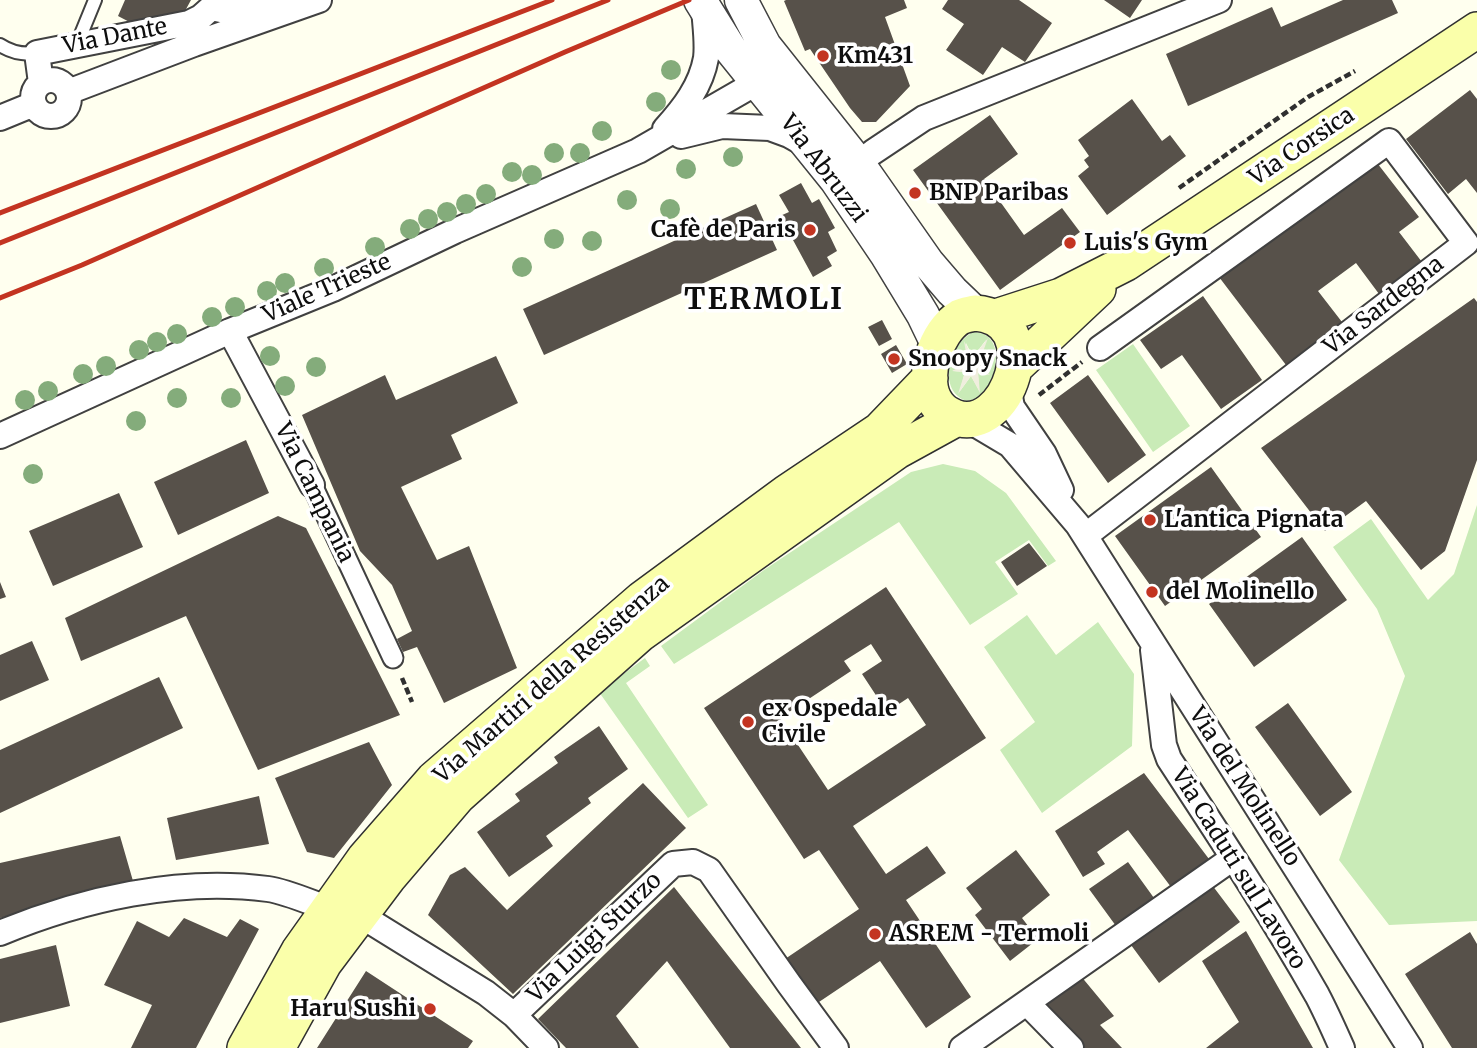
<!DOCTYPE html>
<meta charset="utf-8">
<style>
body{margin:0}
canvas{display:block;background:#ffffef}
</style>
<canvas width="1477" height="1048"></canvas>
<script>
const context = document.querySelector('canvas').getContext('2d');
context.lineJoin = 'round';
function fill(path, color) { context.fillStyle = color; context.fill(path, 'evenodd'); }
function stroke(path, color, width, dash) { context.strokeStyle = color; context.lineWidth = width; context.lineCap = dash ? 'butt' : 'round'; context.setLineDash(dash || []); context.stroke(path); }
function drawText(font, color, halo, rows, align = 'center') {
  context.font = font + ' Merriweather,serif'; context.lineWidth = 7; context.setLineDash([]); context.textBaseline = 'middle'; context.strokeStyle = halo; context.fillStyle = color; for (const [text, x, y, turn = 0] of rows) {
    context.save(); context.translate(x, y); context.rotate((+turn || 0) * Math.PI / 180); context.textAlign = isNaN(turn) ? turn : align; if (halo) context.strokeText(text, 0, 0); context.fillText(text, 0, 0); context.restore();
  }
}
fill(new Path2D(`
 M974,332c32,1 24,47 8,62 -4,4 -10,6 -15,7 -31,-10 -18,-59 7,-69zM986,340l-6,21 10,-1 -10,7 8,6h-10l1,17 -8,-14 -11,15 5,-19 -12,-1 11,-6 -6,-7 9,2 -1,-17 7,14z
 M1133,344l57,82 -37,26 -57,-82z
 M943,464l32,7 31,22 50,68 -8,5 -19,-26 -34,22 23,32 -48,31 -71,-103 -225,142 -13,-18 103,-76 147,-98z
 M1477,505v416l-88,4 -50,-65 66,-184 -28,-67 -44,-62 38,-28 57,81 26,-26z
 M1027,615l29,40 42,-33 36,52 -2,72 -90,67 -42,-63 35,-28 -51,-75z
 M645,658l5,8 -24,17 82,122 -20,13 -89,-126z`), '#c9ebb7');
fill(new Path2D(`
 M988,338l-8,22 13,-1 -12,8 9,8 -12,-2 2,20 -9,-17 -13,18 7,-22 -13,-1 11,-6 -7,-8 11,2 -3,-18 9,16z`), '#f0eede');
fill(new Path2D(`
 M125,0h66l-6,11 -46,16 -21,-11z
 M786,0h118l3,8 -22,9 25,69 -34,36h-14l-12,-14 -40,-59 -5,2 -21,-50z
 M948,0h71l33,23 -27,39 -23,-15 -19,28 -37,-25 18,-26 -22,-15z
 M1104,0h38l-12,18z
 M1343,0h49l6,13 -210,93 -22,-52 106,-47 9,20z
 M1470,90l7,9v94l-11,-14 -18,15 -42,-55z
 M1132,99l30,42 8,-6 16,21 -79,59 -29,-39 11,-9 -5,-7 5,-4 -11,-16z
 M990,115l28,39 -34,25 40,56 38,-27 18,24 -80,58 -87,-120z
 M1374,159l45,58 -20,15 26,34 -43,32 -26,-35 -38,28 24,31 -56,43 -67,-88z
 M801,183l11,20 7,-4 16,29 -7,4 9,19 -10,6 5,9 -19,11 -33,-61 9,-4 -10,-17z
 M756,204l21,46 -233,105 -21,-46z
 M1203,296l59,84 -41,29 -39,-54 -21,14 -21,-29z
 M1474,298l3,4v158l-32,91 -24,19 -55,-69 -41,30 -64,-83z
 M882,320l10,19 -13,7 -11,-19z
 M896,345l11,19 -15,9 -11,-19z
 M496,356l22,47 -67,32 11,24 -61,28 36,73 32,-14 48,122 -73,35 -27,-56 -14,5 -6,-13 15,-8 -20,-46 -32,-34 -58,-136 83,-40 11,25z
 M1088,375l58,80 -38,28 -58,-80z
 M246,440l23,53 -91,42 -24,-53z
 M1211,467l50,70 -96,69 -50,-70z
 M119,493l24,54 -90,39 -24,-55z
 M278,516l28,12 94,187 -142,55 -72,-154 -105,45 -16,-43z
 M1302,537l45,63 -93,67 -45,-63z
 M1029,543l18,23 -30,20 -16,-24z
 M0,582l6,15 -6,2z
 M886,587l100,151 -133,88 33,48 41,-28 19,27 -40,27 65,97 -45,31 -46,-67 -64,43 -31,-45 74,-50 -40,-59 -15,9 -100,-151zM871,644l11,17 -20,13 25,38 21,-14 18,27 -98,65 -48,-72 71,-47 -7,-10z
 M32,641l17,39 -49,21v-46z
 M159,677l24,51 -183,85v-63z
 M1288,703l64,89 -32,24 -65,-89z
 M599,726l29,43 -40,29 3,5 -45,33 7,10 -44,31 -32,-45 43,-31 -5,-7 43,-31 -4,-6z
 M369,742l23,43 -58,73 -27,-6 -32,-74z
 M1144,773l65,86 -38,28 -43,-57 -31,22 8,12 -22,13 -28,-46z
 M643,783l43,45 -173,166 -85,-79 22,-40 15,-8 42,43z
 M259,796l10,48 -93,16 -9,-42z
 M120,836l13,45 -133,37v-55z
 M1016,850l34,45 -28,23 16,21 -28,22 -35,-46 7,-6 -16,-21z
 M1128,862l26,36 -38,28 -27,-37z
 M1212,885l28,37 -81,61 -28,-38z
 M674,887l127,161h-71l-63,-87 -51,55 23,32h-73l-28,-29z
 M184,918l43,19 13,-18 19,10 -63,119h-65l21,-43 -48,-20 33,-64 32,16z
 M1246,931l67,117h-107l33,-26 -37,-61z
 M1470,932l7,12v104h-25l-47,-74z
 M56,945l14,61 -70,17v-64z
 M366,971l107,70 -5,7h-151z
 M1080,975l34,41 -14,9 22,23h-38l-45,-46z`), '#57514a');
const service = new Path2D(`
 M77,44l18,-44
 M0,45c12,8 23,10 37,8`);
const pedestrian = new Path2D(`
 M312,485l81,173`);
const minor = new Path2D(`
 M211,8l10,2 52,-3
 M33 98a18 18 0 1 1 36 0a18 18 0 1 1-36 0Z
 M41,83l-4,-30 152,-30 12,-6 10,-9
 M68,92l126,-48 125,-44
 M0,118l34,-14
 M665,129c19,-21 36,-43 41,-71 2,-15 -1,-34 -2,-50
 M681,136l41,-10 48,2 19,7 16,9
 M845,173l28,-21 51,-34 295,-118
 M230,331l82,154
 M1008,386l4,21 32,47 17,36
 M968,420l42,25 68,80 332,523
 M0,436l230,-105 103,-42 122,-58 183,-80 118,-68 7,-17
 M1085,536l381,-293 -77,-102 -289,207
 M1153,650l11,95 5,14c51,78 102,155 148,236 9,17 17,35 25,53
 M360,915l126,78 28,22 32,33
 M0,933c82,-34 179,-56 268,-44 20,3 41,13 61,20
 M1027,1003l44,45
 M514,1015l159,-151 20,-2 16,8 80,114 47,64
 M962,1048l271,-190`);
const tertiary = new Path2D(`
 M700,0l31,50 105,130 50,74 37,61 14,29
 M741,0l24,46 93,117 70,100 24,28 23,22`);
const secondary = new Path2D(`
 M975,313c75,5 32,126 -21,104 -7,-3 -13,-7 -17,-13 -18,-24 -1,-73 23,-87 4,-2 11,-3 15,-4z
 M996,317l65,-21 65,-33 351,-233
 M1014,368l84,-79
 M245,1048l54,-97 66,-93 69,-79 208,-180 144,-106 94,-63 50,-52
 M277,1048l47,-85 64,-85 70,-82 182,-162 257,-183 60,-33`);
stroke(service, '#414141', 16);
stroke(pedestrian, '#414141', 23);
stroke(minor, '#414141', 28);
stroke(tertiary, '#414141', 35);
stroke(secondary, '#303030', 38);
stroke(new Path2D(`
 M1179,188l129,-91 47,-26
 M1039,395l43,-33
 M402,678l10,24`), '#303030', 4.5, [7, 3.5]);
stroke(service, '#fff', 12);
stroke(pedestrian, '#fff', 19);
stroke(minor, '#fff', 24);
stroke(tertiary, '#fff', 32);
stroke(secondary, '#faffaa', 35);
stroke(new Path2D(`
 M0,213l552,-213
 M0,243l608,-243
 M0,298l82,-33 483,-213 124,-52`), '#c33421', 5);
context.fillStyle = '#84ac7b';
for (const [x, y] of [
 [671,70],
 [656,102],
 [602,131],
 [554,153],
 [580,153],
 [733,157],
 [686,169],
 [512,172],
 [532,175],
 [486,194],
 [627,200],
 [466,204],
 [670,209],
 [447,212],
 [428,219],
 [410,229],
 [554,239],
 [592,241],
 [375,247],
 [522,267],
 [324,268],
 [285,283],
 [267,291],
 [235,307],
 [212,317],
 [177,334],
 [157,342],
 [139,350],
 [270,356],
 [106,366],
 [316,367],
 [83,374],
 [285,386],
 [48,391],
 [177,398],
 [231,398],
 [25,400],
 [136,421],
 [33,474]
]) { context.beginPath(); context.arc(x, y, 10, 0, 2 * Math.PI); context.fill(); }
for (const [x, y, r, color] of [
 [823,56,7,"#c33421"],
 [915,193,7,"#c33421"],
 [810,230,7,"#c33421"],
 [1070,243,7,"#c33421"],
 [894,359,7,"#c33421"],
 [1150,520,7,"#c33421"],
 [1152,592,7,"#c33421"],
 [748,722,7,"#c33421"],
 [875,934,7,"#c33421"],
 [430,1009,7,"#c33421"]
]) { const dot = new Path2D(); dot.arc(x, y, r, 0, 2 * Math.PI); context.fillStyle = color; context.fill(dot); stroke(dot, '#fff', 2.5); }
drawText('23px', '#0e0e0e', '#fff', [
 ["Via Dante",115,37,-11],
 ["Via Corsica",1302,147,-34],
 ["Via Abruzzi",823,169,53],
 ["Viale Trieste",327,289,-24],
 ["Via Sardegna",1384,306,-38],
 ["Via Campania",314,493,64],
 ["Via Martiri della Resistenza",552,680,-41],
 ["Via del Molinello",1244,787,57],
 ["Via Caduti sul Lavoro",1238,869,58],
 ["Via Luigi Sturzo",595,938,-44]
]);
drawText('bold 23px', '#0e0e0e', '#fff', [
 ["Km431",837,56],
 ["BNP Paribas",929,193],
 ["Cafè de Paris",796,230,"right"],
 ["Luis's Gym",1084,243],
 ["Snoopy Snack",908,359],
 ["L'antica Pignata",1164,520],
 ["del Molinello",1166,592],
 ["ex Ospedale",762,709],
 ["Civile",762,735],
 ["ASREM - Termoli",889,934],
 ["Haru Sushi",416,1009,"right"]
], 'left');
context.letterSpacing = '2px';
drawText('bold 30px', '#0e0e0e', '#fff', [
 ["TERMOLI",764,301]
]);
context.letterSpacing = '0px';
</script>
